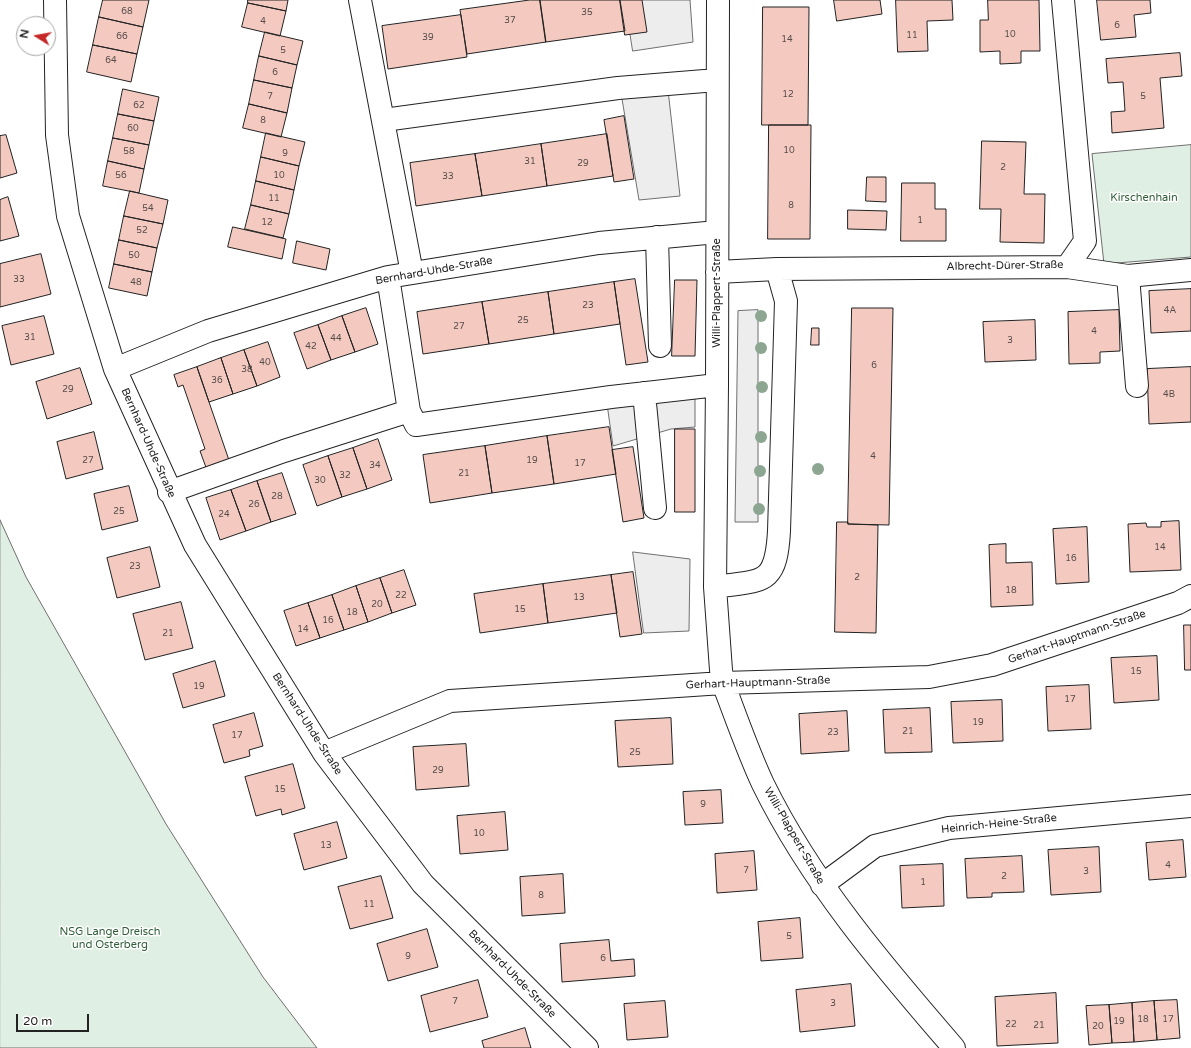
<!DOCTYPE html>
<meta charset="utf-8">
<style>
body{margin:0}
#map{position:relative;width:1191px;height:1048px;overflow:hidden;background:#fff;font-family:"Varela Round",sans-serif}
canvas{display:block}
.north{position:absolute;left:16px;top:16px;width:40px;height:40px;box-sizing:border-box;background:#fff;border:1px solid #a7a7a7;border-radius:50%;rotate:281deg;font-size:11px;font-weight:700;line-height:16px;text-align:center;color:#222}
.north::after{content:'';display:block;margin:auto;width:14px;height:18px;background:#c62828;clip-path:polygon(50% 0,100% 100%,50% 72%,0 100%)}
.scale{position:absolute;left:16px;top:1014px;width:73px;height:18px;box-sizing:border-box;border:2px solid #222;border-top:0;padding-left:5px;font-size:12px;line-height:14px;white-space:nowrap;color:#222;-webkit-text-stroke:3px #fff;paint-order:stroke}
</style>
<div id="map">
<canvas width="1191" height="1048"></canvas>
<div class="north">N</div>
<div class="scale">20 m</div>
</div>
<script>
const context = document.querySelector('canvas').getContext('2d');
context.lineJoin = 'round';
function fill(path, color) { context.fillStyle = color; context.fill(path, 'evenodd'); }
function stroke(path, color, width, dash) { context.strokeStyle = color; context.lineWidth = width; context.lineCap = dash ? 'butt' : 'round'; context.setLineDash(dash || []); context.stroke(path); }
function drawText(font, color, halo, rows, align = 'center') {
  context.font = font + ' "Varela Round",sans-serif'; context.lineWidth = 3; context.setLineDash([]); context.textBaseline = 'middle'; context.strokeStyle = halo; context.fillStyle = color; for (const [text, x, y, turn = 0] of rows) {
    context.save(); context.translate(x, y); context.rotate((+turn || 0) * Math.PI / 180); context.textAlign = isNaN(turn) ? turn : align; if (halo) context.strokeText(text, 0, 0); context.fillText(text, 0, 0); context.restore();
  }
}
const green = new Path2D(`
 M1191,145v112l-87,7 -12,-110z
 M0,520l26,57 140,247 97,153 54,71h-317z`);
fill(green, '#e0efe3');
stroke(green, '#6f6f6f', 1);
const parking = new Path2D(`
 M625,0h65l3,42 -60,9z
 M668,90l12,106 -41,4 -18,-107z
 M758,310v212h-23l3,-211z
 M695,399v28l-24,2 -58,17 -6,-42z
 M633,552l57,7 -1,72 -45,2z`);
fill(parking, '#ededed');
stroke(parking, '#6f6f6f', 1);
const building = new Path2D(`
 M103,0h46l-6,27 -44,-10z
 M248,0h40l-2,11 -38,-8z
 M530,0h10l6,42 -79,12 -7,-44z
 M540,0h80l5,31 -79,11z
 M620,0h22l5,32 -22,3z
 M834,0h46l2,14 -45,7z
 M896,0h56l1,20 -26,1 1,30 -30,1z
 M988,0h51l1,51h-19v12l-21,1v-13l-20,1v-32h8z
 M1097,0h53l1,13 -17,2 2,22 -35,3z
 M248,3l38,8 -6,25 -38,-9z
 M763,7h46l-1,118h-46z
 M461,15l6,42 -79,12 -6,-43z
 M99,17l44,10 -6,27 -44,-9z
 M265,32l38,9 -6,24 -38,-9z
 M93,45l44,9 -6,28 -44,-10z
 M1180,53l2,23 -22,2 4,50 -52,5 -1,-21 14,-1 -2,-29 -15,1 -2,-24z
 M259,56l38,9 -5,23 -38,-8z
 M254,80l38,8 -5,25 -38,-9z
 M123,89l36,8 -5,24 -36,-7z
 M249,104l38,9 -6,24 -38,-9z
 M118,114l36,7 -5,24 -36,-7z
 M624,116l10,63 -20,3 -10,-62z
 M769,125h42l-1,114h-42z
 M266,133l39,9 -6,24 -38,-9z
 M607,134l6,42 -66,10 -6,-42z
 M6,135l11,38 -17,5v-42z
 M113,138l36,7 -5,24 -36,-8z
 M982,141l44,1 -2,52h21l-1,49 -44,-1 1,-33h-21z
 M541,144l6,42 -65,10 -7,-42z
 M475,154l7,42 -66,10 -6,-43z
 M261,157l38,9 -5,24 -38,-9z
 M108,161l36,8 -5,24 -36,-7z
 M867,177h19v25l-20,-1z
 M256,181l38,9 -5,24 -38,-9z
 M902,183h33v26h11v32h-45z
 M130,191l38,9 -5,24 -39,-8z
 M8,197l11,39 -19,5v-41z
 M251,205l38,9 -6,24 -38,-9z
 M848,210l39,1 -1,19 -38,-1z
 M124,216l39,8 -6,24 -38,-8z
 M233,227l53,12 -4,20 -54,-12z
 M119,240l38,8 -5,24 -38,-8z
 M297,241l33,8 -4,21 -33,-7z
 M41,254l10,40 -51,13v-43z
 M114,264l38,8 -5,24 -38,-8z
 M635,279l13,83 -22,3 -12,-83z
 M675,280h22l-2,76h-23z
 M614,282l6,42 -66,10 -6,-42z
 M1191,289v42l-40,2 -2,-42z
 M548,292l6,42 -65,10 -7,-42z
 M482,302l7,42 -66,10 -6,-42z
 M366,308l12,36 -23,8 -13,-36z
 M852,308h41l-4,217 -41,-1z
 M1119,310l1,41 -20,1v11l-31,1 -1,-52z
 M44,316l10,38 -43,11 -9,-39z
 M342,316l13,36 -24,8 -13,-35z
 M1035,320l1,40 -51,2 -2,-40z
 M318,325l13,35 -24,9 -13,-36z
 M812,328h7v17h-8z
 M268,342l12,35 -23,9 -13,-36z
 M244,350l13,36 -24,8 -12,-36z
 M221,358l12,36 -24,8 -12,-35z
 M197,367l34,99 -23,7 -8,-22 5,-2 -22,-64 -5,2 -4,-12z
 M1191,367v55l-42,2 -2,-55z
 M80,368l12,36 -45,15 -11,-37z
 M609,427l7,47 -62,10 -7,-48z
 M675,429h20v83h-20z
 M94,432l9,37 -37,10 -9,-37z
 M547,436l7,48 -62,9 -7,-47z
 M378,439l14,41 -25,9 -14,-41z
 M485,446l7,47 -62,10 -7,-48z
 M633,447l11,71 -21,4 -11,-72z
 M353,448l14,41 -25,8 -14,-41z
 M328,456l14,41 -25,9 -14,-41z
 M282,473l14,41 -25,8 -14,-41z
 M257,481l14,41 -25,9 -15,-41z
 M129,486l9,35 -36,9 -8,-36z
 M231,490l15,41 -26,9 -14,-42z
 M1179,521l2,49 -51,2 -2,-48 18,-1 1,4h14v-5z
 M837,522h11v2l30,1 -2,108 -41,-1z
 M1087,527l2,55 -33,2 -3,-55z
 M1006,544v19l26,-1 1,43 -42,2 -2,-62z
 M150,547l10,40 -43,11 -10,-40z
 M404,570l12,35 -24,8 -12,-35z
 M633,572l9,62 -22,3 -9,-62z
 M611,575l6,38 -69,10 -5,-39z
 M380,578l12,35 -24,9 -12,-36z
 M543,584l5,39 -68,10 -6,-39z
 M356,586l12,36 -24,8 -12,-35z
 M332,595l12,35 -24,8 -12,-35z
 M181,602l12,46 -48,12 -12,-46z
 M308,603l12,35 -24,8 -12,-35z
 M1184,625h7v45h-6z
 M1157,656l2,44 -45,3 -3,-45z
 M215,661l10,35 -42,12 -10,-34z
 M1089,685l2,44 -43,2 -2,-44z
 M1002,700l1,41 -50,2 -2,-41z
 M930,708l2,44 -47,1 -2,-43z
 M847,711l2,40 -48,3 -2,-40z
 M254,713l9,33 -14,4 1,6 -26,7 -11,-38z
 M671,718l2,46 -55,3 -3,-46z
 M466,744l3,42 -53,4 -3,-43z
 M293,764l12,44 -23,7 -1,-6 -25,7 -11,-39z
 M721,790l2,33 -38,2 -2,-33z
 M505,812l3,38 -48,4 -3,-38z
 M337,822l10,36 -43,12 -10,-36z
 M1183,840l3,37 -37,3 -3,-37z
 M1099,847l2,45 -50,3 -3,-45z
 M754,851l3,39 -40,3 -2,-39z
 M1022,856l2,36 -32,1v4l-25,1 -2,-39z
 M943,864l1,42 -42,2 -2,-42z
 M563,874l2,39 -43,3 -2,-39z
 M381,876l12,42 -43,11 -12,-42z
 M800,918l3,40 -42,3 -3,-39z
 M427,929l11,38 -50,14 -11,-37z
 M609,940l2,21 23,-2 1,17 -73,6 -2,-38z
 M478,980l10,37 -58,15 -9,-36z
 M851,984l4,42 -55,6 -4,-42z
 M1056,993l2,50 -61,3 -2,-49z
 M1177,1000l3,38 -23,2 -3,-39z
 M665,1001l3,36 -41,3 -3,-36z
 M1154,1001l3,39 -23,2 -2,-39z
 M1132,1003l2,39 -22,1 -3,-38z
 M1109,1005l3,38 -23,2 -3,-39z
 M525,1028l6,20h-47l-2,-7z`);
fill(building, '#f3c9c0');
stroke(building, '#222', 1);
const minor = new Path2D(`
 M55,0l2,135 11,81 47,153 80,176 129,208 99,131 164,164
 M360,0l52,273
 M718,0l-1,385 -2,202 6,83 2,13c13,34 25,69 40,101 48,98 120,182 191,264
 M384,120l234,-32 99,-8
 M657,237l3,109
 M1067,267l61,9 63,-6
 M717,272l60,-3 290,-2 18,-26 -22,-241
 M1128,276l9,110
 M388,277l21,134 7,14 195,-28 106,-12
 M115,369l93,-38 180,-54 211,-34 118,-11
 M644,393l11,115
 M169,492l115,-41 125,-40
 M715,587c48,-7 61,-1 64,-56l7,-230 -9,-32
 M324,753l126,-52 273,-18 206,-6 63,-12 186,-62 13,-7
 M822,885l53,-39 74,-18 242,-22`);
stroke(minor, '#222', 24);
stroke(minor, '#fff', 22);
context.fillStyle = '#8da692';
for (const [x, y] of [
 [761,316],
 [761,348],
 [762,387],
 [761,437],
 [818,469],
 [760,471],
 [759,509]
]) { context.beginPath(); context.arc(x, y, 6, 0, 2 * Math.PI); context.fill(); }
drawText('9px', '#564c4a', null, [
 ["68",127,12],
 ["35",587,13],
 ["37",510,21],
 ["4",263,22],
 ["6",1117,26],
 ["10",1010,35],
 ["11",912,36],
 ["66",122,37],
 ["39",428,38],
 ["14",787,40],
 ["5",283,51],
 ["64",111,61],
 ["6",275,73],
 ["12",788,95],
 ["7",270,97],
 ["5",1143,97],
 ["62",139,106],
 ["8",263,121],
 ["60",133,129],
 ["10",789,151],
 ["58",129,152],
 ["9",285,154],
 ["31",530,162],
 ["29",583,164],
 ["2",1003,168],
 ["56",121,176],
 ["10",279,176],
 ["33",448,177],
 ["11",274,199],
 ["8",791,206],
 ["54",148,209],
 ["1",920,221],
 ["12",267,223],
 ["52",142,231],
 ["50",134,256],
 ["33",19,280],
 ["48",136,283],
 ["23",588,306],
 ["4A",1170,311],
 ["25",523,321],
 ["27",459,327],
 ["4",1094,332],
 ["31",30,338],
 ["44",336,339],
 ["3",1010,341],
 ["42",311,347],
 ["40",265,363],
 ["6",874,366],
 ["38",247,370],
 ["36",217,381],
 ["29",68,390],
 ["4B",1169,395],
 ["4",873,457],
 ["27",88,461],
 ["19",532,461],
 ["17",580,464],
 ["34",375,466],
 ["21",464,474],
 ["32",345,476],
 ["30",320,481],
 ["28",277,497],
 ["26",254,505],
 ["25",119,512],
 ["24",224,515],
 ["14",1160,548],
 ["16",1071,559],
 ["23",135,567],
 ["2",857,578],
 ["18",1011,591],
 ["22",401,596],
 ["13",579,598],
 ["20",377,605],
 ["15",520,610],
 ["18",352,613],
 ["16",328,621],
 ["14",303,630],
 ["21",168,634],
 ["15",1136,672],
 ["19",199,687],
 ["17",1070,700],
 ["19",978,723],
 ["21",908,732],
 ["23",833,733],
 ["17",237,736],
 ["25",635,753],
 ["29",438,771],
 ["15",280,790],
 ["9",703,805],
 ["10",479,834],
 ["13",326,846],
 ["4",1168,866],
 ["7",746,871],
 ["3",1086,872],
 ["2",1004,877],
 ["1",923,883],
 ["8",541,896],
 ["11",369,905],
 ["5",789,937],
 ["9",408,957],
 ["6",603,959],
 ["7",455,1002],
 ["3",833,1004],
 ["18",1143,1020],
 ["17",1168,1020],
 ["19",1119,1022],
 ["22",1011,1025],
 ["21",1039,1026],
 ["20",1098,1027]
]);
drawText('11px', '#2f5e38', '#fff', [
 ["Kirschenhain",1144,198],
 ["NSG Lange Dreisch",110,932],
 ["und Osterberg",110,945]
]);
drawText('11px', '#222', '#fff', [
 ["Albrecht-Dürer-Straße",1005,266,-1],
 ["Bernhard-Uhde-Straße",434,271,-10],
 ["Willi-Plappert-Straße",717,293,-90],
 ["Bernhard-Uhde-Straße",148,443,66],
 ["Gerhart-Hauptmann-Straße",1077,637,-19],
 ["Gerhart-Hauptmann-Straße",758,683,-2],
 ["Bernhard-Uhde-Straße",307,724,57],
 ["Heinrich-Heine-Straße",999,824,-6],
 ["Willi-Plappert-Straße",794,836,60],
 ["Bernhard-Uhde-Straße",512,974,45]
]);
</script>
